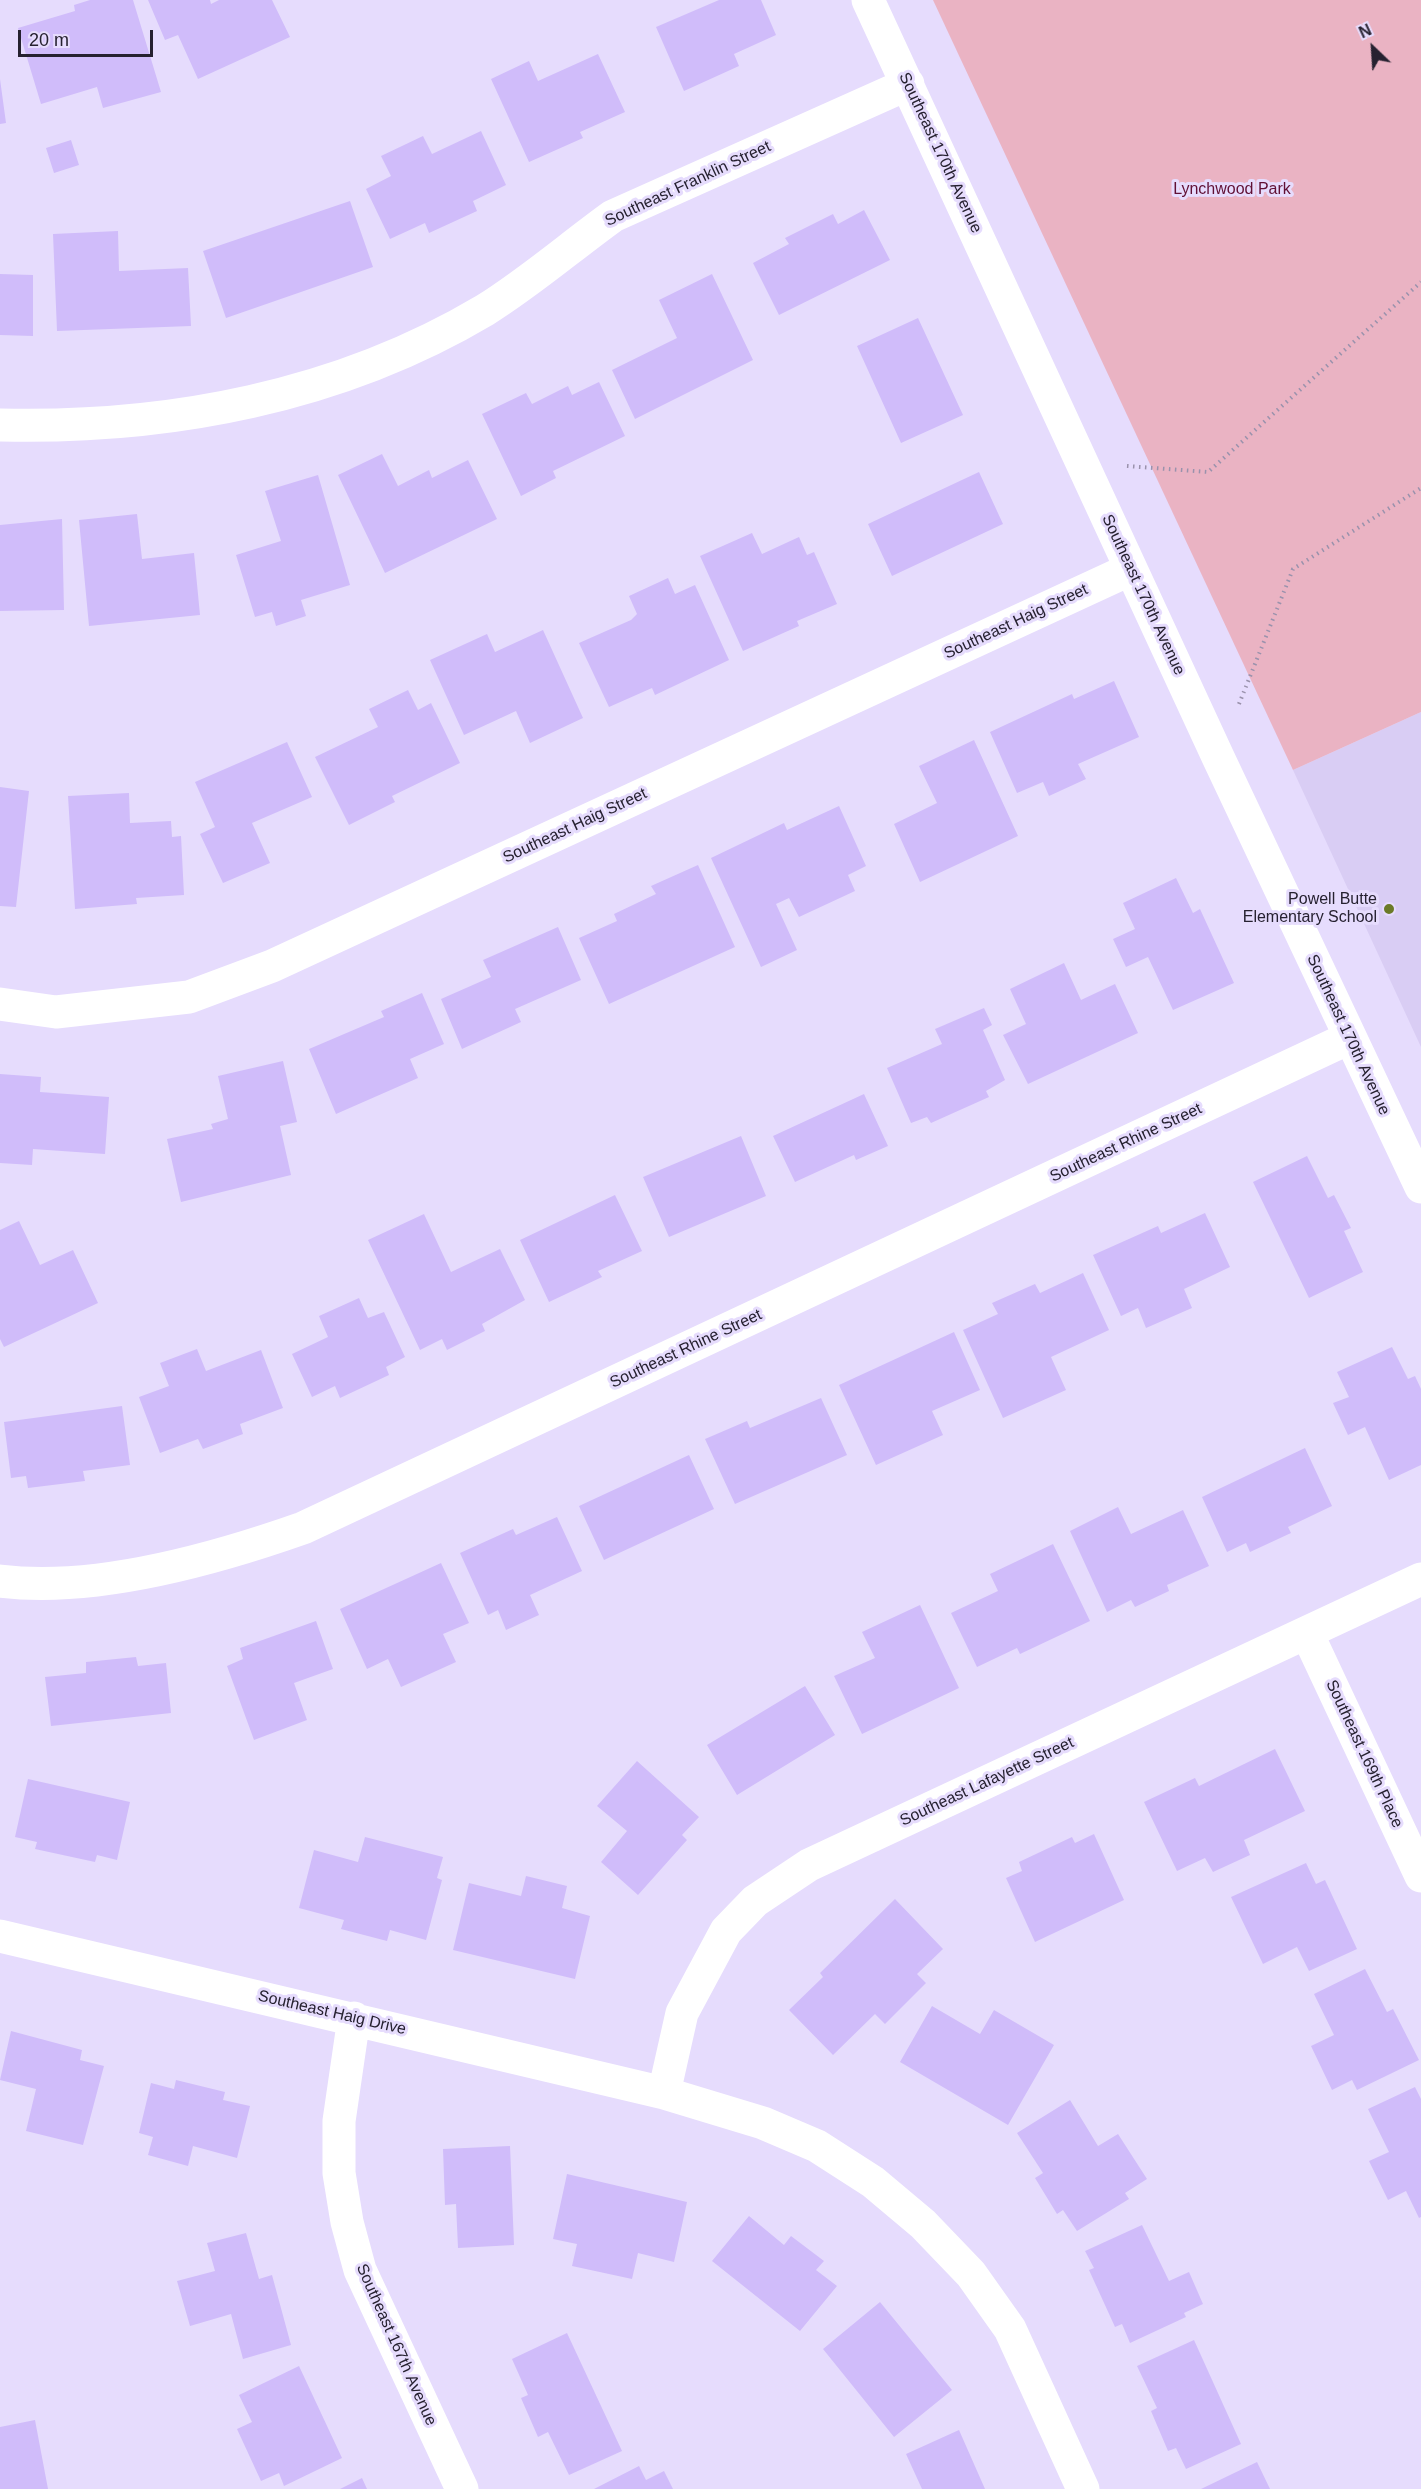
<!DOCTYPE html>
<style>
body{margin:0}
#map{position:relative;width:1421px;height:2489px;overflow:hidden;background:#e6dcfd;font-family:Arial,sans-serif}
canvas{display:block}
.north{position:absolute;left:1343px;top:18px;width:60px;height:60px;-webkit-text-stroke:4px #e6dcfd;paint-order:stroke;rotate:335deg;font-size:16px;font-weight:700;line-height:24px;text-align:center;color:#262130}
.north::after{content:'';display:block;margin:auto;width:21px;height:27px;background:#262130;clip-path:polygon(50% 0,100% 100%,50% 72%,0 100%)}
.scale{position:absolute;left:18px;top:30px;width:135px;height:27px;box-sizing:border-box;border:3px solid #262130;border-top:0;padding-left:8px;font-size:18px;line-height:21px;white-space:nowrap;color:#262130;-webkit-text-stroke:4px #e6dcfd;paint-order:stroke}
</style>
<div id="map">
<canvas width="1421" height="2489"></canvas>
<div class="north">N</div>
<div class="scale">20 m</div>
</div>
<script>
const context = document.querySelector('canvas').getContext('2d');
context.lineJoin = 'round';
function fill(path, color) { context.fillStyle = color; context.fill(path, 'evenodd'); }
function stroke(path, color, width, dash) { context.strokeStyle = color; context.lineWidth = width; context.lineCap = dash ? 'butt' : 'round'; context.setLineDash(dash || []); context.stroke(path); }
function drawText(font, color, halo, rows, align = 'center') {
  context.font = font + ' Arial,sans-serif'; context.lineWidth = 6; context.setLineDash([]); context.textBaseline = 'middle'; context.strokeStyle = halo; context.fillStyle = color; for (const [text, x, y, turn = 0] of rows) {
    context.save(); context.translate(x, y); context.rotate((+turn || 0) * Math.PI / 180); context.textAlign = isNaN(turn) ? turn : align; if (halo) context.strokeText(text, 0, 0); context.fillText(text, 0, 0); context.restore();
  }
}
fill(new Path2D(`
 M1421,712v335l-128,-277z`), '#d9cdf4');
fill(new Path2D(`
 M933,0h488v712l-128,58z`), '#eab3c3');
fill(new Path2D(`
 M90,0h43l28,92 -58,16 -6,-21 -56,17 -23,-76 57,-17 -1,-6z
 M148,0h62l1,4 8,-4h53l18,37 -92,42 -20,-44 -13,5z
 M719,0h42l15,35 -42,19 5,12 -55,25 -28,-64z
 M598,54l27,58 -45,20 3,6 -54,24 -38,-83 38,-18 9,20z
 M0,79l6,44 -6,1z
 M481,131l25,54 -33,16 4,10 -48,22 -4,-10 -35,16 -24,-50 25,-13 -10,-20 42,-20 9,18z
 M71,140l8,25 -25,8 -8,-25z
 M350,201l23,66 -147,51 -23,-67z
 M864,210l26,50 -111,55 -26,-52 36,-19 -4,-6 48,-24 5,10z
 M118,231l1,40 69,-3 3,58 -134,5 -4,-97z
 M0,274l33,1v61l-33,-1z
 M712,274l41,86 -118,59 -23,-49 65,-32 -18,-38z
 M918,318l45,97 -62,28 -44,-97z
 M599,382l26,54 -72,35 3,7 -35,18 -39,-82 44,-21 6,11 36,-18 4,9z
 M382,454l16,32 31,-16 3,8 36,-18 29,59 -112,54 -47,-98z
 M979,472l24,52 -111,52 -24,-52z
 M318,475l32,110 -49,15 5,16 -30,10 -4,-14 -17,5 -19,-62 45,-14 -16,-50z
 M137,514l5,45 52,-6 6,62 -111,11 -10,-106z
 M62,519l2,91 -64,1v-86z
 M752,533l10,21 37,-17 8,18 7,-3 23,52 -40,17 2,5 -56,25 -43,-95z
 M668,578l7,16 20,-9 34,75 -74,35 -3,-7 -43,19 -30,-64 52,-23 6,-6 -8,-18z
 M543,630l40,88 -53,25 -14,-32 -52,24 -34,-75 57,-26 8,18z
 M1114,681l25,56 -61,27 8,15 -37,17 -6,-14 -26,11 -27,-61 82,-38 2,5z
 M408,690l10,20 13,-7 29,60 -68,33 3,6 -46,23 -34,-68 63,-30 -9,-18z
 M974,740l44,96 -98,46 -26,-58 43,-21 -18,-37z
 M287,742l25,55 -60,26 18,40 -47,20 -23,-49 15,-7 -20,-45z
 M0,787l29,4 -13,116 -16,-1z
 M129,793l1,30 41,-2 1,16 9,-1 3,59 -48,3 1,6 -62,5 -7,-113z
 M839,806l27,60 -18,9 7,16 -56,26 -10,-19 -13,6 21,46 -36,17 -50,-109 73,-35 3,7z
 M698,865l37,82 -126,57 -30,-66 38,-17 -3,-7 42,-20 -5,-8z
 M1176,878l17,35 7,-4 34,74 -61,27 -25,-53 -22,10 -13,-28 22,-10 -12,-26z
 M558,927l23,53 -66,29 6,13 -59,27 -21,-50 50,-22 -8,-17z
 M1064,963l17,37 34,-16 23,49 -110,51 -25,-49 23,-11 -16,-35z
 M422,993l22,51 -34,15 8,19 -82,36 -27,-65 75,-32 -3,-6z
 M984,1008l8,17 -9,5 22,50 -19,11 3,6 -58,26 -4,-6 -16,6 -24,-55 55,-24 -7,-15z
 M283,1061l14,61 -17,4 11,49 -110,27 -14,-63 46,-10 -2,-5 17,-5 -10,-43z
 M0,1074l41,3 -1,15 69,5 -4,57 -72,-5 -1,16 -32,-2z
 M864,1094l24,52 -32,14 -2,-5 -59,27 -22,-46z
 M741,1136l25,60 -97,41 -26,-60z
 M1307,1156l21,42 6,-3 17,33 -7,3 19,41 -54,26 -56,-116z
 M615,1195l27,56 -44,20 4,6 -53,25 -29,-62z
 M1205,1213l25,54 -46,22 8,19 -46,20 -8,-20 -17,8 -28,-61 65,-29 3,7z
 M424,1214l27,58 49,-23 25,51 -43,24 3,7 -38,19 -5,-11 -22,11 -52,-110z
 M19,1221l21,44 33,-15 25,53 -94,44 -4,-8v-109z
 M1083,1273l26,57 -58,27 15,33 -63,28 -40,-88 35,-16 -6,-11 43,-19 5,9z
 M359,1298l9,20 16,-6 21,45 -19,10 3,8 -49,23 -5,-12 -23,11 -20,-43 36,-17 -9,-21z
 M954,1332l26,58 -48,21 11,24 -67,30 -37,-80z
 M1392,1347l16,32 7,-3 6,13v76l-32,15 -24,-53 -17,8 -15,-32 16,-6 -12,-25z
 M197,1349l9,22 55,-21 22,58 -43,16 3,10 -40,15 -5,-10 -38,14 -21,-56 30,-11 -9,-23z
 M821,1398l26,57 -112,49 -30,-65 42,-18 3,7z
 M122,1406l8,59 -47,6 2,10 -57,7 -2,-12 -15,2 -7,-56z
 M1305,1448l27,58 -44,21 3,6 -41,19 -4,-9 -19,9 -25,-55z
 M689,1455l25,54 -110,51 -25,-54z
 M1118,1507l13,27 52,-24 26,56 -42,19 2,6 -34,16 -4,-7 -24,12 -37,-81z
 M557,1517l25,54 -52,24 9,20 -33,15 -8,-20 -10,5 -28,-62 53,-24 3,6z
 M1053,1544l37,77 -70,33 -3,-6 -40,19 -26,-54 47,-22 -8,-17z
 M441,1563l28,60 -26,11 13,28 -55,25 -13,-28 -21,10 -27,-60z
 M920,1605l39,83 -97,46 -28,-58 41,-18 -13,-26z
 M316,1621l17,48 -39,14 13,37 -53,20 -27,-74 16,-7 -3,-11z
 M136,1657l2,9 28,-3 5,50 -120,13 -6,-49 41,-4v-11z
 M805,1686l30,49 -98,60 -30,-50z
 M1275,1749l30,62 -61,29 6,15 -37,17 -8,-14 -28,13 -33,-69 51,-24 4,8z
 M637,1761l62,56 -17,18 5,5 -49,55 -37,-33 26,-31 -30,-25z
 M28,1779l102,23 -13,58 -20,-5 -2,7 -60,-13 2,-7 -22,-5z
 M1094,1834l30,66 -89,42 -29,-64 16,-7 -3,-9 53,-25 3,6z
 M365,1837l78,20 -6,21 5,2 -16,60 -36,-10 -3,11 -46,-12 3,-9 -45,-12 15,-58 44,12z
 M1306,1863l10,21 9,-4 32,69 -48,22 -12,-24 -34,17 -32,-67z
 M526,1876l41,10 -5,22 28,8 -15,63 -122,-29 16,-67 52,13z
 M895,1899l48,50 -26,25 9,9 -41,41 -10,-10 -42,41 -44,-45 34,-33 -3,-4z
 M1365,1969l22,43 6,-3 26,51 -62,30 -5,-10 -20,10 -21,-44 23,-11 -20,-41z
 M932,2006l48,28 14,-24 60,35 -46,80 -108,-63z
 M11,2031l71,19 -2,10 24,6 -21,79 -57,-14 10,-42 -36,-9z
 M176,2080l49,12 -2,8 27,6 -13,52 -44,-12 -5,20 -40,-11 5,-18 -14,-4 12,-50 23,6z
 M1415,2087l6,12v118l-2,1 -13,-27 -18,9 -19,-39 20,-9 -21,-43z
 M1070,2100l28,46 20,-12 29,45 -22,14 4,6 -52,32 -14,-21 -6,4 -22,-36 8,-5 -26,-40z
 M510,2146l4,99 -56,3 -2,-44 -11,1 -2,-56z
 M567,2174l120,28 -13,60 -36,-9 -6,26 -60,-13 5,-22 -24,-5z
 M749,2216l35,29 7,-9 33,25 -8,9 21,16 -37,45 -88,-70z
 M1142,2225l27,56 20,-9 14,32 -19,9 2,4 -56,26 -8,-19 -7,3 -26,-57 5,-2 -9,-17z
 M246,2233l13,46 13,-4 19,70 -48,14 -12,-45 -41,12 -13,-45 38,-10 -8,-28z
 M880,2302l72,88 -58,47 -71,-88z
 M567,2333l55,118 -53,24 -21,-43 -10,5 -17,-39 7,-3 -16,-36z
 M1194,2340l47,104 -55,25 -10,-21 -8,3 -17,-40 6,-3 -20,-42z
 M299,2366l43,92 -58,28 -5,-13 -18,8 -24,-52 15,-7 -13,-27z
 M35,2420l13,69h-48v-62z
 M959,2430l26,59h-63l-16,-35z
 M1257,2462l13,27h-69z
 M639,2466l7,14 18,-9 9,18h-79z
 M362,2478l5,11h-27z`), '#d0bcfa');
stroke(new Path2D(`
 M1127,466l81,6 213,-190
 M1239,704l54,-135 128,-81`), '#9a92ac', 4, [1.5, 4.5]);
stroke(new Path2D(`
 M868,0l350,757 203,430
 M0,425c168,4 339,-28 485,-115 45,-28 85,-63 128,-94l295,-132
 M0,1004l56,8 133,-15 83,-31 859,-397
 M0,1581c94,12 215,-22 303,-53l1046,-490
 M1307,1633l114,243
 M0,1936l664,157 99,30 54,23 56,36 50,42 48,50 39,55 73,160
 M354,2018l-15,103v52l8,49 13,48 102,219
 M664,2093l18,-80 44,-82 29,-30 54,-36 612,-286`), '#fff', 33);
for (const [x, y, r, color] of [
 [1389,909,6,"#6b7a27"]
]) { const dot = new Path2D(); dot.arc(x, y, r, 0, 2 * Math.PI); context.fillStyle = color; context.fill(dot); stroke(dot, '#e6dcfd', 2); }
drawText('16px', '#262130', '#e6dcfd', [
 ["Southeast 170th Avenue",940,153,65],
 ["Southeast Franklin Street",688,184,-25],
 ["Southeast 170th Avenue",1143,595,65],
 ["Southeast Haig Street",1016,622,-25],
 ["Southeast Haig Street",575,826,-25],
 ["Southeast 170th Avenue",1348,1035,65],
 ["Southeast Rhine Street",1126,1143,-25],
 ["Southeast Rhine Street",686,1349,-25],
 ["Southeast 169th Place",1364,1754,65],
 ["Southeast Lafayette Street",987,1782,-25],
 ["Southeast Haig Drive",332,2013,13],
 ["Southeast 167th Avenue",396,2345,66]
]);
drawText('16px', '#611035', '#e6dcfd', [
 ["Lynchwood Park",1232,190]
]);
drawText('16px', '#262130', '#e6dcfd', [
 ["Powell Butte",1377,900],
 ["Elementary School",1377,918]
], 'right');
</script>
